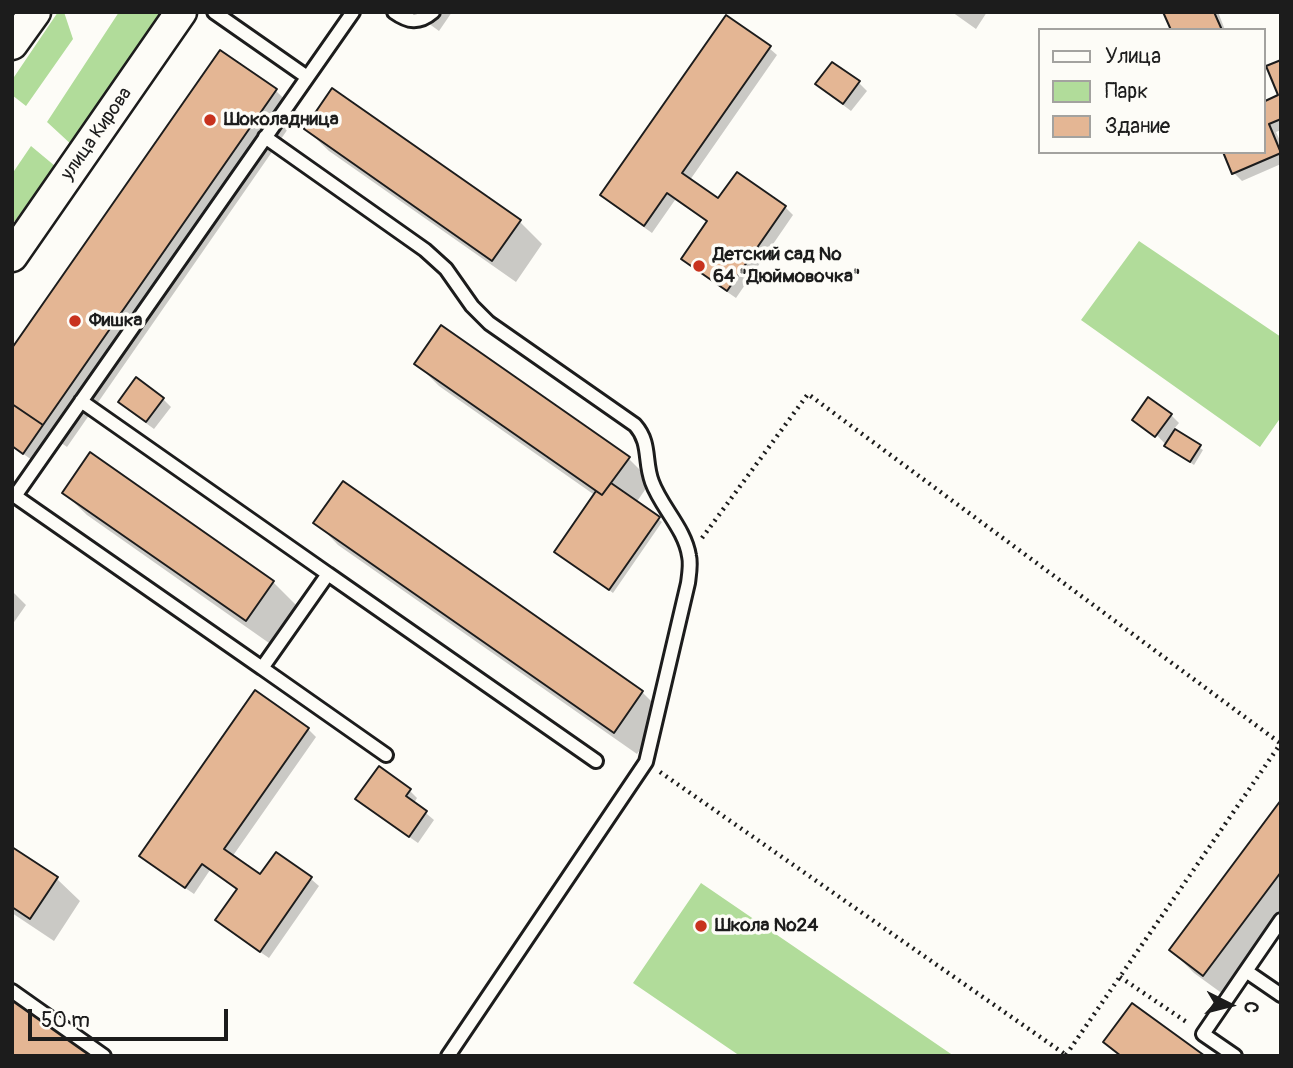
<!DOCTYPE html>
<meta charset="utf-8">
<style>
body{margin:0}
#map{position:relative;width:1293px;height:1068px;overflow:hidden;background:#fdfcf7;font-family:Pangolin,sans-serif}
canvas{display:block}
.frame{position:absolute;inset:0;border:14px solid #1c1c1c;pointer-events:none}
.legend{position:absolute;left:1038px;top:28px;width:228px;height:126px;box-sizing:border-box;background:#fdfcf7;border:2px solid #a3a29f;margin:0;padding:9px 12px;list-style:none;font-size:21px;color:#1c1c1c}
.legend li{display:flex;align-items:center;gap:14px;height:35px}
.legend b{width:35px;border:2px solid #a3a29f}
.north{position:absolute;left:1195px;top:970px;width:70px;height:70px;-webkit-text-stroke:5px #fdfcf7;paint-order:stroke;rotate:96deg;font-size:19px;font-weight:700;line-height:28px;text-align:center;color:#1c1c1c}
.north::after{content:'';display:block;margin:auto;width:24px;height:32px;background:#1c1c1c;clip-path:polygon(50% 0,100% 100%,50% 72%,0 100%)}
.scale{position:absolute;left:28px;top:1009px;width:200px;height:32px;box-sizing:border-box;border:4px solid #1c1c1c;border-top:0;padding-left:9px;font-size:21px;line-height:24px;white-space:nowrap;color:#1c1c1c;-webkit-text-stroke:5px #fdfcf7;paint-order:stroke}
</style>
<div id="map">
<canvas width="1293" height="1068"></canvas>
<div class="frame"></div>
<ul class="legend">
<li><b style="height:9px;background:#fdfcf7"></b>Улица</li>
<li><b style="height:19px;background:#b1dc9a"></b>Парк</li>
<li><b style="height:19px;background:#e4b694"></b>Здание</li>
</ul>
<div class="north">С</div>
<div class="scale">50 m</div>
</div>
<script>
const context = document.querySelector('canvas').getContext('2d');
context.lineJoin = 'round';
function fill(path, color) { context.fillStyle = color; context.fill(path, 'evenodd'); }
function stroke(path, color, width, dash) { context.strokeStyle = color; context.lineWidth = width; context.lineCap = dash ? 'butt' : 'round'; context.setLineDash(dash || []); context.stroke(path); }
function drawText(font, color, halo, rows, align = 'center') {
  context.font = font + ' Pangolin,sans-serif'; context.lineWidth = 7; context.setLineDash([]); context.textBaseline = 'middle'; context.strokeStyle = halo; context.fillStyle = color; for (const [text, x, y, turn = 0] of rows) {
    context.save(); context.translate(x, y); context.rotate((+turn || 0) * Math.PI / 180); context.textAlign = isNaN(turn) ? turn : align; if (halo) context.strokeText(text, 0, 0); context.fillText(text, 0, 0); context.restore();
  }
}
fill(new Path2D(`
 M58,12h6l9,27 -47,67 -14,-11v-15z
 M119,12h45l-91,134 -26,-24z
 M31,146l24,20 -40,55h-3v-47z
 M1139,241l142,96v80l-21,30 -179,-127z
 M701,883l253,173h-214l-107,-73z`), '#b1dc9a');
fill(new Path2D(`
 M413,12h39l-13,19z
 M952,12h35l-11,17z
 M1165,12h53l7,18h-52z
 M769,48l8,7 -87,125 29,20 19,-26 47,33 8,8 -57,83 -45,-31 -8,-8 25,-37 -33,-22 -23,33 -42,-30 -8,-8z
 M221,52l55,39 23,22 -232,334 -17,-12 -18,25 -20,-14v-95z
 M832,64l27,19 8,8 -16,20 -25,-19z
 M1281,96v34l-5,2 5,11v21l-39,17 -8,-8 29,-21v-48z
 M306,129l214,93 22,22 -26,38 -187,-131z
 M416,363l212,95 23,23 -15,22 26,19 -49,71 -53,-38 36,-59 -157,-110z
 M163,399l8,8 -17,22 -26,-19 -8,-8z
 M1171,415l8,8 -6,7 30,20 -9,15 -24,-16 -19,-20z
 M64,493l209,89 23,23 -27,38 -182,-128z
 M316,522l326,170 23,23 -28,39 -299,-209z
 M12,591l14,14 -14,20z
 M308,729l8,8 -84,120 29,20 50,2 8,7 -50,72 -44,-30 -7,-8 20,-30 -28,-20 -16,24 -44,-30 -8,-8z
 M409,790l8,8 -3,5 20,17 -16,23 -52,-36 -8,-8z
 M1281,803v122l-54,72 -33,-24 -23,-23z
 M12,849l45,30 23,22 -26,40 -42,-28z`), '#0003');
const building = new Path2D(`
 M1163,12h51l8,18h-51z
 M726,15l45,31 -89,127 36,25 19,-26 49,34 -59,85 -46,-32 26,-38 -40,-28 -23,33 -44,-31z
 M220,50l57,39 -234,336 -31,-21v-56z
 M1281,60v59l-12,5 12,29 -49,21 -9,-22h40v-50l15,-7 -12,-29z
 M832,62l28,19 -17,23 -28,-20z
 M332,88l189,132 -29,41 -188,-132z
 M441,325l189,132 -28,38 -188,-131z
 M136,377l28,21 -18,24 -28,-20z
 M1148,397l24,17 -17,23 -23,-17z
 M12,404l31,21 -20,29 -11,-8z
 M1175,429l26,16 -11,17 -26,-16z
 M90,452l184,129 -28,40 -184,-128z
 M343,481l300,210 -29,42 -301,-210z
 M611,483l49,34 -51,73 -55,-38 42,-61 6,4z
 M255,690l54,38 -85,121 36,25 16,-22 36,25 -52,75 -45,-32 22,-31 -35,-25 -17,24 -46,-32z
 M379,766l32,23 -5,7 21,15 -18,26 -54,-38z
 M1281,800v72l-78,104 -34,-26z
 M12,847l46,30 -28,42 -18,-12z
 M12,998l82,58h-82z
 M1132,1003l73,53h-84l-18,-14z`);
fill(building, '#e4b694');
stroke(building, '#1c1c1c', 2);
const service = new Path2D(`
 M214,12l93,65
 M353,12l-338,484 247,172 66,-94 268,187
 M394,12c14,10 25,12 39,0
 M265,137l160,113 21,19 26,37 17,17 146,102c16,18 9,36 17,57 9,25 33,47 37,74 2,8 0,19 -1,27l-42,179 -198,294
 M81,401l247,173
 M262,668l124,87
 M1281,920l-35,51 35,24
 M12,991l92,65
 M1235,1056l-32,-22 43,-63`);
const tertiary = new Path2D(`
 M12,44l23,-32
 M12,256l169,-244`);
stroke(service, '#1c1c1c', 18);
stroke(tertiary, '#1c1c1c', 35);
stroke(new Path2D(`
 M702,538l106,-144 472,349
 M660,772l406,283
 M1120,977l68,46
 M1066,1055l215,-312`), '#1c1c1c', 4.5, [2, 5]);
stroke(service, '#fdfcf7', 12);
stroke(tertiary, '#fdfcf7', 30);
for (const [x, y, r, color] of [
 [210,120,7,"#c8321e"],
 [699,266,7,"#c8321e"],
 [75,321,7,"#c8321e"],
 [701,926,7,"#c8321e"]
]) { const dot = new Path2D(); dot.arc(x, y, r, 0, 2 * Math.PI); context.fillStyle = color; context.fill(dot); stroke(dot, '#fdfcf7', 2.5); }
drawText('bold 19px', '#1c1c1c', '#fdfcf7', [
 ["Шоколадница",224,120],
 ["Детский сад №",713,255],
 ["64 \"Дюймовочка\"",713,277],
 ["Фишка",89,321],
 ["Школа №24",715,926]
], 'left');
drawText('19px', '#1c1c1c', '#fdfcf7', [
 ["улица Кирова",97,134,-55]
]);
</script>
